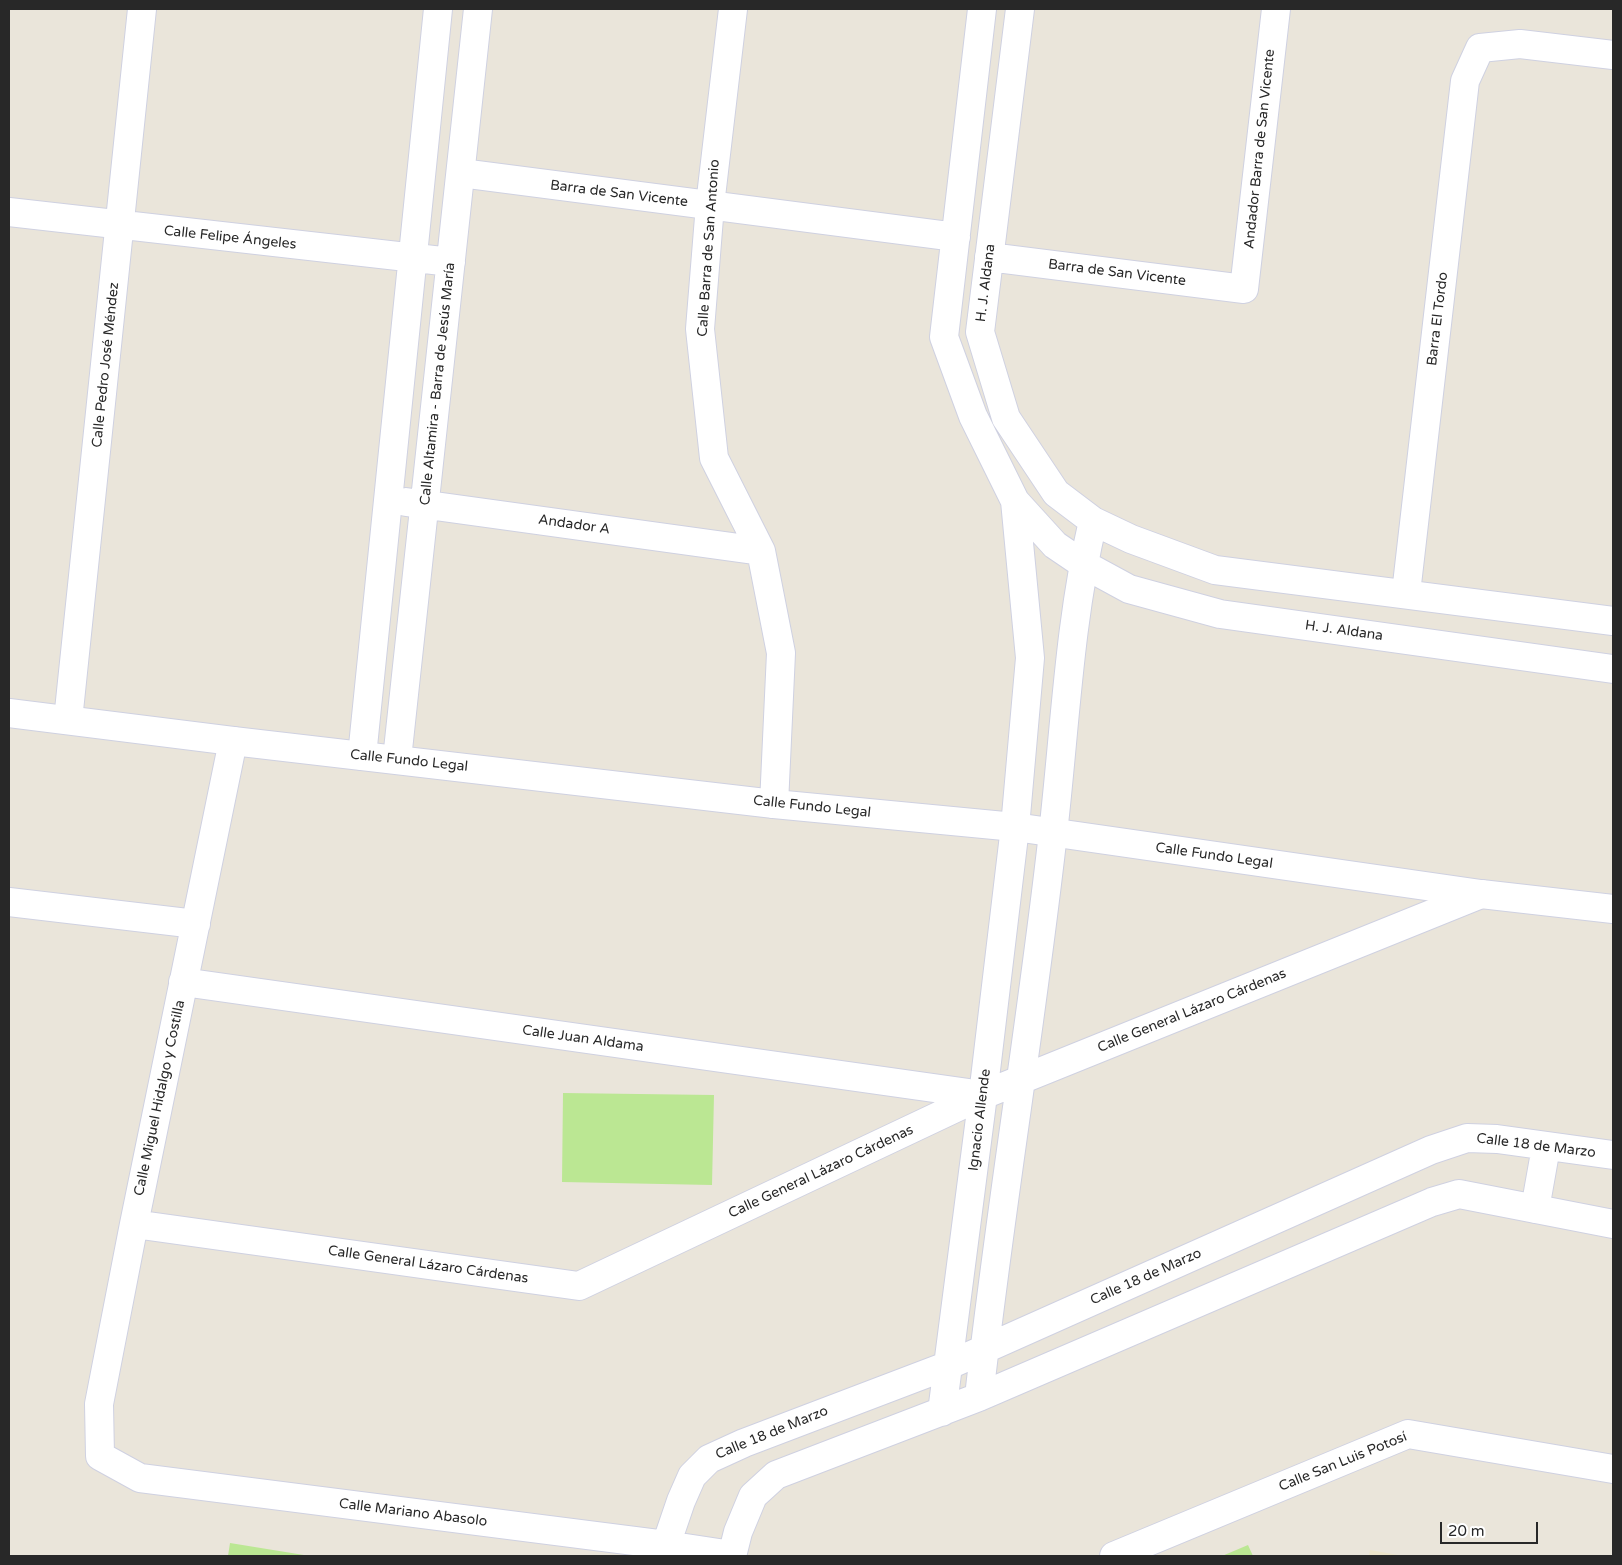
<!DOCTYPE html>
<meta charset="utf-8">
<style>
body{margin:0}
#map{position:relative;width:1622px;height:1565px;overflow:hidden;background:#eae5da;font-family:"Varela Round",sans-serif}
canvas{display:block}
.frame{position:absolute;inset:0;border:10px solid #282828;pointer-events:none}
.scale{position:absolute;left:1440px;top:1522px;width:98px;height:22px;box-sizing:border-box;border:2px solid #282828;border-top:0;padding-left:6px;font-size:15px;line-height:18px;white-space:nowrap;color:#282828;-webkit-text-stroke:4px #fff;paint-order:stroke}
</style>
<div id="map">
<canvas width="1622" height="1565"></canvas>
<div class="frame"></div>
<div class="scale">20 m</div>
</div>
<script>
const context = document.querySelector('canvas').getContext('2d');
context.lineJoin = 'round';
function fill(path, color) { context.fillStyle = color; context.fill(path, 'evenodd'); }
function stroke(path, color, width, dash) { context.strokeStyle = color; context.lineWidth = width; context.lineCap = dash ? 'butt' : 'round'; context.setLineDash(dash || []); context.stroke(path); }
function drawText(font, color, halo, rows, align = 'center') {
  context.font = font + ' "Varela Round",sans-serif'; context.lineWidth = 4; context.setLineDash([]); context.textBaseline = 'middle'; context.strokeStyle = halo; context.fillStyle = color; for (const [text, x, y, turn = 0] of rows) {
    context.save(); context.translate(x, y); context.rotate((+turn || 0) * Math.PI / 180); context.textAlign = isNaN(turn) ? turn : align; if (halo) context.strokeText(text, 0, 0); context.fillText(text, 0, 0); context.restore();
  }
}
fill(new Path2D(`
 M1370,1550l33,6h-34z`), '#ece4c9');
fill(new Path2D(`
 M563,1093l151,2 -2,90 -150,-3z
 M230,1543l80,13h-82z
 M1248,1545l5,11h-31z`), '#bbe793');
const street = new Path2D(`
 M733,9l-23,196 -10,124 14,129 47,93 20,102 -7,151
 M982,9l-38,328 29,79 42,85 40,44 28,19 46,25 91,25 393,55
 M1020,9l-40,323 26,86 50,75 37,28 38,18 84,31 398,51
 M461,173l495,64
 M9,212l442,50
 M989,257l255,32 32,-280
 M406,502l355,49
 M1406,593l59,-512 15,-33 40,-4 93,11
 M68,720l74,-711
 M233,741l-99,483 -35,180 1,52 40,22 526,67 66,10
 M362,756l76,-747
 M397,759l81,-750
 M9,902l187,22
 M183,982l800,113
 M1535,1209l11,-62
 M134,1224l445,62 404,-191 498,-201
 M979,1397c21,-189 53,-376 74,-564 12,-104 16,-210 40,-312
 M942,1412l41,-317 32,-268 15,-169 -15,-157
 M664,1556l2,-11 15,-44 11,-25 17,-17 35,-16 205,-78 482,-215 36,-12 30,1 116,16
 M732,1556l6,-24 15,-36 23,-21 203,-78 453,-195 27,-8 154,30
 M1114,1556l294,-122 205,35`);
const secondary = new Path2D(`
 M9,713l224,28 541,63 241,23 466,67 132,15`);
stroke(street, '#cfd1e1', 30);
stroke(secondary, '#cfd1e1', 30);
stroke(street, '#fff', 28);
stroke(secondary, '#fff', 28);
drawText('14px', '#282828', '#fff', [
 ["Andador Barra de San Vicente",1260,149,-84],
 ["Barra de San Vicente",619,194,7],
 ["Calle Felipe Ángeles",230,238,6],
 ["Calle Barra de San Antonio",709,248,-86],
 ["Barra de San Vicente",1117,273,7],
 ["H. J. Aldana",986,283,-83],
 ["Barra El Tordo",1438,319,-83],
 ["Calle Pedro José Méndez",106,365,-84],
 ["Calle Altamira - Barra de Jesús María",438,384,-84],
 ["Andador A",574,525,8],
 ["H. J. Aldana",1344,631,8],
 ["Calle Fundo Legal",409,761,6],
 ["Calle Fundo Legal",812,807,6],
 ["Calle Fundo Legal",1214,856,8],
 ["Calle General Lázaro Cárdenas",1192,1011,-22],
 ["Calle Juan Aldama",583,1039,8],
 ["Calle Miguel Hidalgo y Costilla",160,1098,-78],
 ["Ignacio Allende",980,1120,-83],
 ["Calle 18 de Marzo",1536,1146,7],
 ["Calle General Lázaro Cárdenas",821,1172,-25],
 ["Calle General Lázaro Cárdenas",428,1265,8],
 ["Calle 18 de Marzo",1146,1277,-24],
 ["Calle 18 de Marzo",772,1433,-22],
 ["Calle San Luis Potosí",1343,1462,-22],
 ["Calle Mariano Abasolo",413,1513,7]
]);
</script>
